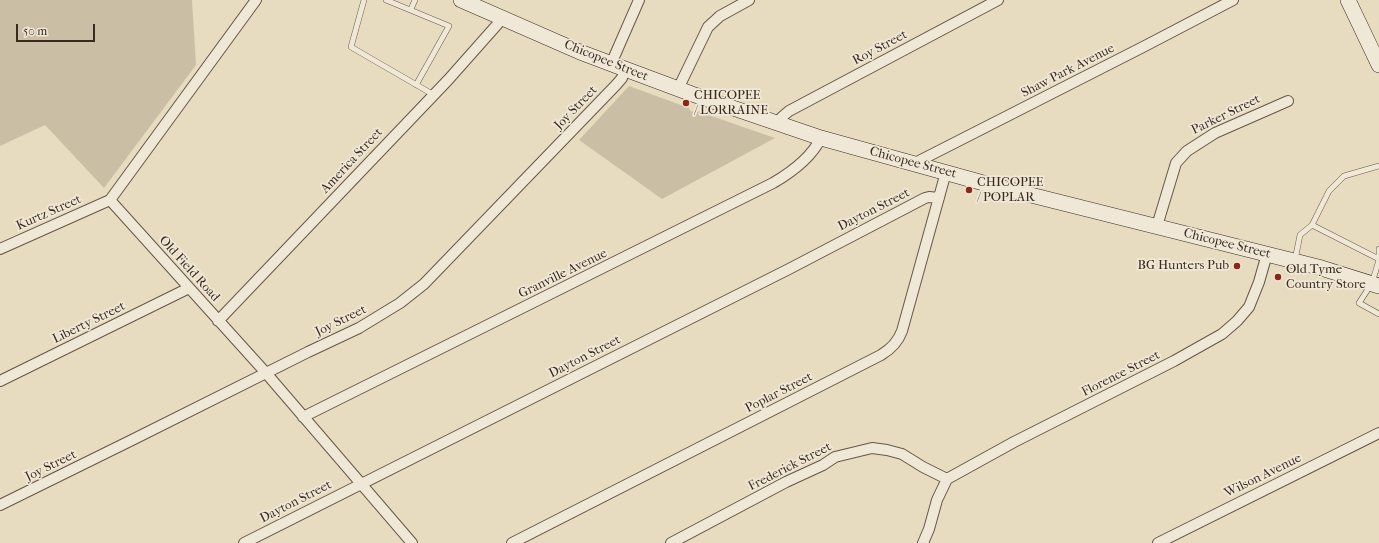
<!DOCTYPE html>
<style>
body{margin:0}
#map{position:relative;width:1379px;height:543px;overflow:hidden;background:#e8dcc0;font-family:"IM FELL French Canon",serif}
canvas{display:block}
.scale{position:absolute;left:16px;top:24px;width:79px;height:18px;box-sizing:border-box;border:2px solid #3a2a20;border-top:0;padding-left:5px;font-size:12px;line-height:14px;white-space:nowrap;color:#3a2a20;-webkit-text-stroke:3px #f0e8d6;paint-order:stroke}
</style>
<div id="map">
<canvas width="1379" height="543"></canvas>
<div class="scale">50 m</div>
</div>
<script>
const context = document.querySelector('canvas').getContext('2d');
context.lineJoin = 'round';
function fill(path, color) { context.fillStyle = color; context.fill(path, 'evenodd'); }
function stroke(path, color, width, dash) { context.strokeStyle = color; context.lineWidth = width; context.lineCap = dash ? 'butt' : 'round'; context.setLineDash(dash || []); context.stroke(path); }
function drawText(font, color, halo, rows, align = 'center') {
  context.font = font + ' "IM FELL French Canon",serif'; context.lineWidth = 3.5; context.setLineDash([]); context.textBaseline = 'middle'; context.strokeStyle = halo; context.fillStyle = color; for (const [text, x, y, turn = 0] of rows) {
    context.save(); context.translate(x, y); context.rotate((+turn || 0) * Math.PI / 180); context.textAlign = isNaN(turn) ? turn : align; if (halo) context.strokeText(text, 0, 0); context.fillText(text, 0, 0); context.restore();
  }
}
fill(new Path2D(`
 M0,0h192l4,65 -92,123 -59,-63 -45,21z
 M629,86l60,22 1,3 5,1 2,-1 78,27 -113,61 -83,-59z`), '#cabea5');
const lane = new Path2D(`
 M364,0l-13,47 83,48
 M386,0l63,26 -33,59
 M411,9l4,-9
 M1312,225l67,34
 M1379,249v8
 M1295,260l5,-25 12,-10 17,-34 15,-15 35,-10
 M1379,260l-7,23 -13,20 20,11`);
const street = new Path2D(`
 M256,0l-146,200 156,173 146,170
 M611,64l28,-64
 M678,89l30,-62 12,-11 29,-16
 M777,124l5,-7 7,-6 209,-111
 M915,163l228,-116 90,-47
 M1157,226l19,-63 11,-12 28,-18 73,-32
 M0,249l110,-49
 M218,321l230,-241 55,-62
 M0,381l189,-93
 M303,417l470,-234c19,-11 38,-25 48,-45
 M947,479l67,-37 160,-81 48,-27 15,-13 12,-14 10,-25 8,-28
 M0,505l134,-66 174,-87 51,-24 41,-25 24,-19 192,-199 6,-7 3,-9
 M244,543l545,-274 136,-71 4,-1 10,1
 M512,543l369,-188c10,-6 17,-13 21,-24l44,-159
 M671,543l115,-61 37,-17 12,-8 37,-9 15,2 15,4 21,13 24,12
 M923,543l6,-14 8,-29 10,-21
 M1158,543l221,-110`);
const secondary = new Path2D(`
 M461,0l119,52 45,17 67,25 129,44 166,46 331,83 61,19
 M1348,0l31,65`);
stroke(lane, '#665648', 6);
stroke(street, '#665648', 12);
stroke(secondary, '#3a2a20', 16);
stroke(lane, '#f0e8d6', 5);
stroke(street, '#f0e8d6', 10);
stroke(secondary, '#f0e8d6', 15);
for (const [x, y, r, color] of [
 [686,103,4,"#8f2418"],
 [969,190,4,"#8f2418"],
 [1237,266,4,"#8f2418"],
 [1278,277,4,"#8f2418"]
]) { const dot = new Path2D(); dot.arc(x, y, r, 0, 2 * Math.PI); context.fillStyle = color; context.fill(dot); stroke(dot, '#f0e8d6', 1.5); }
drawText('13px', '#3a2a20', '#f0e8d6', [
 ["Roy Street",880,48,-28],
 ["Chicopee Street",606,61,22],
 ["Shaw Park Avenue",1068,71,-27],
 ["Joy Street",576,108,-46],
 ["Parker Street",1226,115,-26],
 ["America Street",352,161,-47],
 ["Chicopee Street",913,163,15],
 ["Dayton Street",874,210,-27],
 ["Kurtz Street",49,213,-24],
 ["Chicopee Street",1227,244,14],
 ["Old Field Road",189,269,48],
 ["Granville Avenue",563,274,-26],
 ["Joy Street",341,321,-26],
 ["Liberty Street",89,323,-26],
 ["Dayton Street",585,357,-27],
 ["Florence Street",1121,374,-27],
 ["Poplar Street",779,393,-27],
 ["Joy Street",51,466,-26],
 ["Frederick Street",790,467,-27],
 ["Wilson Avenue",1263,476,-26],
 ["Dayton Street",296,502,-27]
]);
drawText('13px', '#3a2a20', '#f0e8d6', [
 ["CHICOPEE",694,96],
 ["/ LORRAINE",694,111],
 ["CHICOPEE",977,183],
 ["/ POPLAR",977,198],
 ["BG Hunters Pub",1229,266,"right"],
 ["Old Tyme",1286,270],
 ["Country Store",1286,285]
], 'left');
</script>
